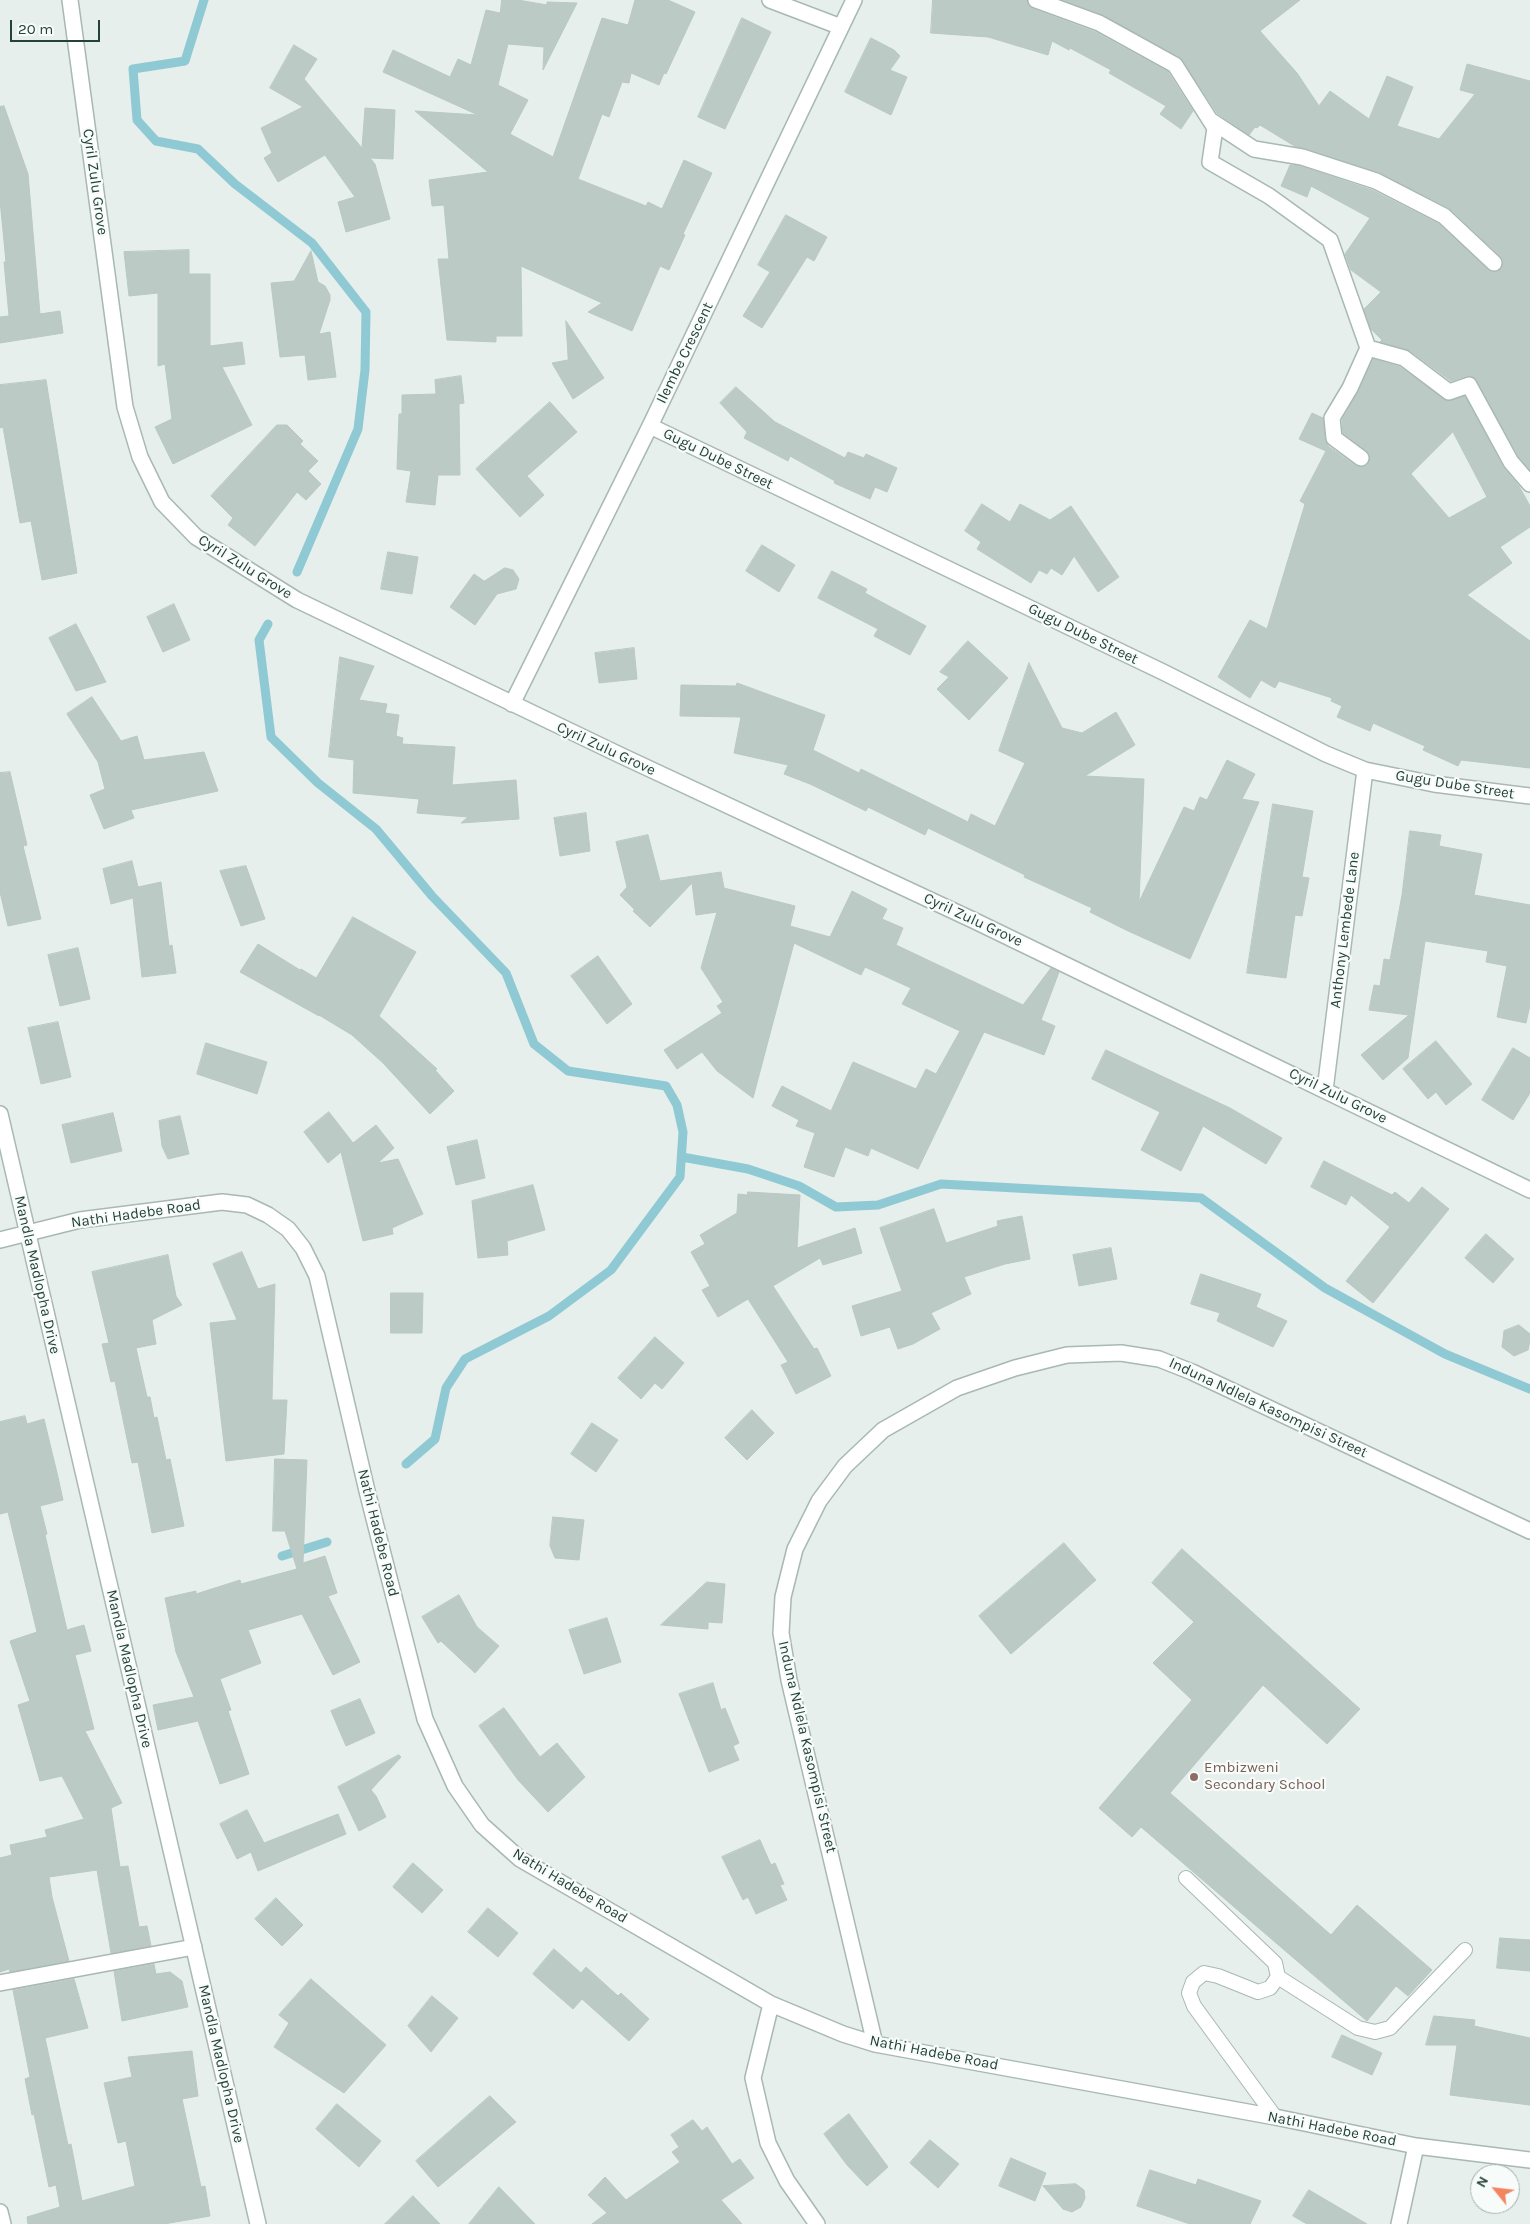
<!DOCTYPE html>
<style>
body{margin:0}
#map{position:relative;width:1530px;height:2224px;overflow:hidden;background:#e6efeb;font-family:Karla,sans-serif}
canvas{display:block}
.north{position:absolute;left:1470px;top:2164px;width:50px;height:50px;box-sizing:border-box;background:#f7fbf9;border:1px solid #a3b1ad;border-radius:50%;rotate:299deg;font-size:14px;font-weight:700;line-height:20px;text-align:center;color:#24423a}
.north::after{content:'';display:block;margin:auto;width:18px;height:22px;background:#f4845f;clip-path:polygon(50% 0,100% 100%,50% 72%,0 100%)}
.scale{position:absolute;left:10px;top:20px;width:90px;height:22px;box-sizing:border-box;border:2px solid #24423a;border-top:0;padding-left:6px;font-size:15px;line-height:18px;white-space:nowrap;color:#24423a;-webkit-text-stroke:4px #f7fbf9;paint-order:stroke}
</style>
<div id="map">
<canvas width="1530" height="2224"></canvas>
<div class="north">N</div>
<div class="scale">20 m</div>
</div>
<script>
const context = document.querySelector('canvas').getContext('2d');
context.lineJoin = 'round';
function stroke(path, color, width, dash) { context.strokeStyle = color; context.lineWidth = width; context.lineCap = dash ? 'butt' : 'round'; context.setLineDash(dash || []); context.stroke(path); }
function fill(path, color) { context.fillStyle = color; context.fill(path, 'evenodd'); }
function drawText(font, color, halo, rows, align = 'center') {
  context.font = font + ' Karla,sans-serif'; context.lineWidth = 4.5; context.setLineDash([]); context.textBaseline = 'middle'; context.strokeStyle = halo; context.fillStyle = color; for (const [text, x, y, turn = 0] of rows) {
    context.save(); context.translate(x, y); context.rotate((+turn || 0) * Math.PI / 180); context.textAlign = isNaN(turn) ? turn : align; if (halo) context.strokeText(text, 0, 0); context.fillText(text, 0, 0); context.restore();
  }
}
stroke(new Path2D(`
 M204,0l-19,61 -52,8 4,51 19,21 42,8 37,35 77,59 54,69 -1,58 -7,59 -61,143
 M268,624l-9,16 12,97 47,46 58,46 56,67 74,77 28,71 34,27 98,15 11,19 6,27 -3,45 -69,93 -62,46 -84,43 -19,29 -11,51 -29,25
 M682,1157l66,12 51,17 37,21 42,-2 63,-21 260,14 124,90 120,66 85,35
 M282,1556l45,-14`), '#8ec9d4', 9);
const building = new Path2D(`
 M502,0h16l29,5v-3l30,1 -34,67 1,-23 -36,-3 -10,41 30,15 -18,34 43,23 49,-139 26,7 7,-25h33l27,12 -29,62 -2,-1 -5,12 -28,-12 -2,10 -7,-1 -13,35 -7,-3 -24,65 68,27 2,-4 14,7 22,-49 28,13 -29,61 2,1 -16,35 -9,-4 -28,65 -44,-19 14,-9 -81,-37 1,70h-26v6l-49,-2 -9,-81h11l-5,-54 -12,1 -3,-26 59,-8 -73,-61 63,4 -95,-43 10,-22 57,27 8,-18 13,6 15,-55 14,3z
 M933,0h94l2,6 4,3 62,23 73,40 25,39 -12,18 -21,-15 6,-8 -57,-33 2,-3 -41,-22 -1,2 -17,-9 -4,14 -60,-18 -57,-4z
 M1063,0h237l-40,31 37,42 22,33 11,-15 39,28 18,-43 26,11 -16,39 42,13 36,-45 -15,-4 7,-26 63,17v389l-11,-13 -44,-79 -9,-2 -15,5 -42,-31 -29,-8 2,-2 -11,-11 -7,-20 17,-17 -30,-22 -6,-16 25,-36 -59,-32 -4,11 -26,-11 9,-21 10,1 72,24 67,34 52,48 10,-3 2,-8 -3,-5 -51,-48 -69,-35 -84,-26 -36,-22 -3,3 -2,-1 -6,8 -32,-22 -37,-56 -77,-42z
 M742,18l29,14 -46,97 -27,-12z
 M871,38l23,12 6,6 -10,14 17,7 -16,38 -46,-23z
 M294,45l23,14 -13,20 58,69 3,-40 30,2 -2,49 -23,-1 5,6 15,55 -44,13 -8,-30 17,-5 -30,-42 -47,27 -14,-24 8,-5 -11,-25 42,-21 -33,-19z
 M4,106l24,68 12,140 20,-3 3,22 -63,10v-26l9,-1 -5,-54h2l-6,-62v-93z
 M786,215l41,22 -13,24 -7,-4 -45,71 -19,-12 27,-44 -12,-7z
 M189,250v24h21v72l32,-4 3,22 -23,3 30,58 -79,39 -18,-37 17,-8 -7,-55 -7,2v-73l-29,3 -5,-44z
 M311,251l7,31 7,4 5,9v5l-11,34 11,-2 6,45 -28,3 -3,-25 -25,2 -9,-74 23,-2z
 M566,321l38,57 -31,21 -21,-36 16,-3z
 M1373,359l27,8 47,34 18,-5 38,71 16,19 11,20v21l-30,20 12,16 -45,32 63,46v127l-69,-8 -3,6 -35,-16 2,-4 -52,-23 -3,8 -33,-14 5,-11 -11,-5 1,-3 -53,-17 -4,7 -14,-8 -11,18 -32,-21 32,-57 17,9 38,-125 -5,-3 26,-50 -27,-12 13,-26 11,5 2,21 3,7 28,20 8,1 5,-4 1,-8 -3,-4 -24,-18 -1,-13 16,-28zM1453,432l34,65 -38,21 -38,-44z
 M461,376l3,27 -5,1 1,71h-22l-3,30 -29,-3 5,-31 -14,-2 2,-55h3v-19l34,-1 -1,-14z
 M46,380l31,193 -35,7 -11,-59 -11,2 -17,-96 -3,1v-43z
 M736,387l39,35 70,36 3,-6 16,6 2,-4 31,14 -10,24 -12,-5 -5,12 -36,-16 1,-2 -45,-25 -2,5 -44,-23 3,-6 -27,-29z
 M550,402l27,30 -50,44 17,19 -24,22 -44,-48z
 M277,425h10l16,16 -3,3 18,17 -10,10 13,13 -15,16 -9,-8 -42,54 -27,-21 5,-7 -22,-22z
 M982,504l28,18 10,-18 30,16 21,-14 48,71 -21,15 -24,-36 -12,19 -11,-7 -4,6 -8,-4 -8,13 -54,-34 4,-7 -16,-11z
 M762,545l33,20 -16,27 -33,-21z
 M388,552l30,5 -6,37 -31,-5z
 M505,568l8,2 6,9 -3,10 -19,5 -22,31 -25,-18 24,-33 10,7z
 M832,571l35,18 -2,4 61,33 -16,29 -36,-19 4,-7 -60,-31z
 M174,604l16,36 -27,12 -16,-35z
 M76,624l30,58 -30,9 -27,-53z
 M968,641l40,37 -39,42 -32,-31 12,-12 -9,-5z
 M634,648l3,31 -38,4 -4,-30z
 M340,657l34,9 -15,34 28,4 -2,9 14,2 -3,21 7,2 -1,6 53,3 -3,38 64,-5 3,39 -58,4 7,-6 -51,-4 2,-14 -66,-6 1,-33 -25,-3z
 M1029,663l33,65 20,5 34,-21 19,33 -50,31 59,3 -5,123 45,-95 10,4 6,-14 7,3 20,-40 28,14 -13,25 17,3 -69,157 -64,-29 -36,-18 2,-4 -68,-31 1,-2 -97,-47 -3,7 -57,-28 -2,4 -56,-27 -26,-10 4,-9 -54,-12 7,-36 -61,-1 1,-31 55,1 1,-3 88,32 -12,35 46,23 2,-4 107,53 3,-8 24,12 30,-63 -26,-12z
 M92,697l29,44 16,-5 7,24 60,-8 14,39 -87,19 3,8 -30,11 -14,-34 15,-6 -7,-27 -31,-48z
 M10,772l17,73 -4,1 18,73 -33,7 -8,-34v-119z
 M1273,804l40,7 -11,66 7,1 -7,38 -7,-1 -9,63 -39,-5z
 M586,813l4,38 -30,5 -6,-38z
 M1410,831l31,4 -2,11 43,8 -8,41 56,10v100l-4,18 -29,-6 10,-51 -21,-4 2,-11 -63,-10 -17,117 -25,22 -22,-25 48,-40 -40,-5 5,-25 6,1 4,-27 6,1 12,-65z
 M648,835l12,46 61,-9 3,16 71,18 -5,20 40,11 22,-46 35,18 -5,10 21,9 -7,17 127,60 28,-37 8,4 -18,48 14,6 -11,29 -60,-23 -66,137 -47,-21 -3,8 -23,-9 -11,30 -30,-10 11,-34 -19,-7 3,-6 -27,-14 10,-20 49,25 22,-49 63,27 10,-20 10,5 24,-43 -58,-27 9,-16 -46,-21 -4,8 -67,-32 -41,155 -36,-27 -15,-19 -25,17 -13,-19 58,-37 -5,-7 6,-4 -22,-34 16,-56 -21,3 -4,-32 -42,44 -17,-16 2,-1 -15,-15 7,-8 -11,-45z
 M132,861l6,26 23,-5 8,64 3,-1 4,28 -34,4 -9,-79 -22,6 -8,-35z
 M246,866l19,53 -24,7 -21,-55z
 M353,917l63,35 -37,64 58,53 -2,1 19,21 -24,23 -47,-51 -31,-28 -33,-20v1l-79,-44 18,-28 42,26 1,-1 15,9z
 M78,948l12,51 -30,7 -12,-51z
 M598,956l34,48 -25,20 -36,-48z
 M58,1022l13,55 -30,7 -13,-56z
 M1436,1041l36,43 -26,21 -10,-13 -8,7 -25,-30z
 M206,1043l61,19 -10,32 -60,-20z
 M1513,1048l17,10v35l-17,27 -31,-20z
 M1106,1050l124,58 52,30 -16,26 -63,-38 -22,45 -40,-21 19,-38 -68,-33z
 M329,1112l24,31 23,-18 18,23 -16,15 20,-4 25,55 -31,14 1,6 -30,7 -22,-89 -13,11 -24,-31z
 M113,1113l9,38 -51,12 -9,-38z
 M180,1116l9,38 -21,5 -6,-13 -3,-25z
 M477,1140l8,38 -29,7 -9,-38z
 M1324,1161l68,34 3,-3 14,11 13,-16 27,22 -76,94 -27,-22 44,-54 -39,-32 -5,10 -35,-18z
 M533,1185l12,45 -38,11 1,14 -30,3 -6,-57z
 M748,1192l52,3 -3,53 58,-20 7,25 -39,12 -3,-7 -47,28 41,63 3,-1 14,28 -35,18 -15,-29 7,-3 -40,-63 -30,18 -16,-27 8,-4 -19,-34 14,-8 -5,-9 37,-22 1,-19 9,1z
 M934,1209l12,34 52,-17 -1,-5 25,-5 8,43 -25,5 -41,13 7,17 -40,19 9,16 -27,15 -15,5 -8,-22 -29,9 -9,-30 50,-15 -22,-63z
 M1486,1234l28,25 -21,24 -28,-25z
 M1111,1248l6,31 -38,7 -6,-31z
 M242,1252l16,37 17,-5 -3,116h15l-3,54 -58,7 -16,-138 27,-3 -24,-56z
 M168,1255l8,41 6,9 -30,15 4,24 -20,4 11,49h3l4,21 3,-1 9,43 4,-1 14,67 -32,7 -14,-71 -6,1 -17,-82 -4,1 -9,-38 7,-1 -17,-71z
 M1201,1274l60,20 -5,13 31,14 -14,26 -56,-26 3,-8 -29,-9z
 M391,1293h32l-1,40h-31z
 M1519,1325l11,9v6l-2,10 -14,6 -12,-9 2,-16z
 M655,1337l29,26 -22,26 -7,-6 -14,16 -23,-21z
 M752,1410l22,23 -27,27 -22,-22z
 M25,1416l2,8 17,-5 14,58 5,23 -23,6 7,28 -2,1 22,95 17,-5 7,26 -16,4 19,74 -9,2 37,72 -11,5 9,59 8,-1 11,61 8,-1 4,20 -40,7 -14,-83 -48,7 3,20 17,64 -59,11 -1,-3 -9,3v-114l12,-3 -2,-10 37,-8 -2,-7 39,-11 -22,-43 -22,5 -22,-76 12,-4 -20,-60 27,-9 -29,-120 -8,2v-92z
 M592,1423l26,17 -22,32 -25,-18z
 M275,1459l32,1 -4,103 22,-7 12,37 -9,3 32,66 -27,13 -31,-61 -54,16 13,33 -41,16 11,31 -3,1 21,63 -29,10 -22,-63 -40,9 -5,-25 41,-8 -18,-45 -11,-54 31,-7v3l44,-14 1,4 56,-15 -12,-38h-12z
 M553,1517l31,3 -5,40 -24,-2 -5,-12z
 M1064,1543l32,37 -85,74 -32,-38z
 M1182,1549l178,160 -33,35 -64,-59 -93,108 161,142 26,-30 75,65 -24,26 -12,-10 -29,35 -226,-194 -9,10 -33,-29 93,-108 -39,-37 41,-41 -42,-39z
 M707,1582l18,2 -3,39 -14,-1v7l-47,-4z
 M459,1595l18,32 22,19 -24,27 -34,-32 -3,2 -16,-26z
 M607,1618l14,44 -37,12 -15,-44z
 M713,1683l8,27 4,-2 14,35 -6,3 6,14 -30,12 -30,-78z
 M360,1699l15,34 -29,13 -15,-35z
 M504,1708l36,49 17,-14 28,34 -37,35 -30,-32 -39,-54z
 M399,1755l2,2 -30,33 5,6 10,21 -27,14 -21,-44z
 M247,1810l17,33 74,-29 8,20 -88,37 -7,-19 -14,7 -17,-35z
 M760,1840l11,25 4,-2 9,21 -4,1 7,15 -31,14 -8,-17 -5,3 -21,-43z
 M413,1863l30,27 -21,23 -29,-26z
 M276,1898l27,27 -21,21 -27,-27z
 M488,1908l30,25 -20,24 -30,-25z
 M1500,1938l30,2v31l-33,-3z
 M554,1949l27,24 5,-6 32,29 3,-3 28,26 -20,22 -47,-42 -9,10 -40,-35z
 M154,1964l2,10 14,-2 12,9 6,26 -66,14 -8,-50z
 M74,1979l14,49 -43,10 23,107 3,-1 11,57 53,-15 -9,-45 -8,2 -14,-60 28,-6 -4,-20 64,-6 6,45 -16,3 19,88 4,-1 5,30 -46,8h-136l-1,-7 33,-10 -4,-22 -7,2 -15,-73 -2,1 -7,-36 5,-2 -17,-87z
 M311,1979l75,66 -42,48 -70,-46 15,-24 -10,-8z
 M432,1996l26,22 -27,34 -23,-26z
 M1434,2016l41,4 -1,6 56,12v67l-80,-10 7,-50h-31z
 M1342,2035l40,18 -10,22 -40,-18z
 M490,2096l26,26 -78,65 -22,-26z
 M337,2104l44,37 -22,26 -43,-38z
 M849,2114l39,53 -21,19 -20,-21 -23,-31z
 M693,2120l9,11 5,-4 25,37 8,-5 14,19 -33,22 21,24h-150l15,-11 -19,-18 17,-18 21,23 54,-38 -8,-10 7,-5 -8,-12z
 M930,2140l29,24 -21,24 -28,-25z
 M1011,2158l35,15 -11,28 -36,-15z
 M1150,2170l46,15 2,-6 63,22 -11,23h-60l-53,-18z
 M1076,2184l8,6 1,8 -4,9 -9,5 -9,-3 -20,-23z
 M499,2187l36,37h-66z
 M1309,2190l58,34h-60l-14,-8z
 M413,2196l27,28h-55z`);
fill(building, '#bbcac4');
stroke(building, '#b8c9c2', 1);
const service = new Path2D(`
 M1186,1878l89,85 3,14 -8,11 -12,4 -40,-16 -14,-3 -11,9 -4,11 5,13 81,111
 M1278,1977l80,51 17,4 15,-4 75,-78`);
const minor = new Path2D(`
 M70,0l55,407 15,50 22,45 34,35 101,63 325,156 353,165 555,269
 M770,0l71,27
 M1036,0l63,23 76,42 40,63 -5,34 59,34 61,44 38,108 -18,40 -18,30 2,20 27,20
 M1210,120l44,29 48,8 74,24 68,35 50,47
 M1368,348l36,10 45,34 20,-7 42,77 19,22
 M650,426l513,246 163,82 39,16 69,14 96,12
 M512,704l138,-278 204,-426
 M1325,1090l40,-320
 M0,1114l258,1110
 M0,1240l80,-20 142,-18 25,3 21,10 20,14 15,19 14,28 50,215 58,228 30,67 27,39 38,34 251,145 72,30 32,10 400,73 141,29 114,14
 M0,1983l194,-36
 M771,2004l-18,74 15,65 19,38 30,43
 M875,2044l-86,-364 -8,-47 2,-36 12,-48 24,-48 26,-35 38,-36 74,-42 58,-20 52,-13 54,-2 38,6 33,13 338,159
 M0,2212l3,12
 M1399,2224l17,-78`);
stroke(service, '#a8b8b2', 16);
stroke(minor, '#a8b8b2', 18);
stroke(service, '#fff', 14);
stroke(minor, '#fff', 15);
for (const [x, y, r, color] of [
 [1194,1777,5,"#8d6e63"]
]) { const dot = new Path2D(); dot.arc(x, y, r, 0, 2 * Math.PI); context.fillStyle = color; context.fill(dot); stroke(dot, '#f7fbf9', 2); }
drawText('15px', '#24423a', '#f7fbf9', [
 ["Cyril Zulu Grove",95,182,82],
 ["Ilembe Crescent",685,353,-64],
 ["Gugu Dube Street",718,459,26],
 ["Cyril Zulu Grove",245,567,32],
 ["Gugu Dube Street",1083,634,26],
 ["Cyril Zulu Grove",606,749,25],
 ["Gugu Dube Street",1455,785,9],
 ["Cyril Zulu Grove",973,920,25],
 ["Anthony Lembede Lane",1345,930,-83],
 ["Cyril Zulu Grove",1338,1096,26],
 ["Nathi Hadebe Road",136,1214,-8],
 ["Mandla Madlopha Drive",37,1275,77],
 ["Induna Ndlela Kasompisi Street",1268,1408,25],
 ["Nathi Hadebe Road",378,1533,76],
 ["Mandla Madlopha Drive",129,1669,77],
 ["Induna Ndlela Kasompisi Street",807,1747,77],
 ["Nathi Hadebe Road",570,1886,31],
 ["Nathi Hadebe Road",934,2053,11],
 ["Mandla Madlopha Drive",221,2064,77],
 ["Nathi Hadebe Road",1332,2129,11]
]);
drawText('15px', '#785e54', '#f7fbf9', [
 ["Embizweni",1204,1768],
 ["Secondary School",1204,1785]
], 'left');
</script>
